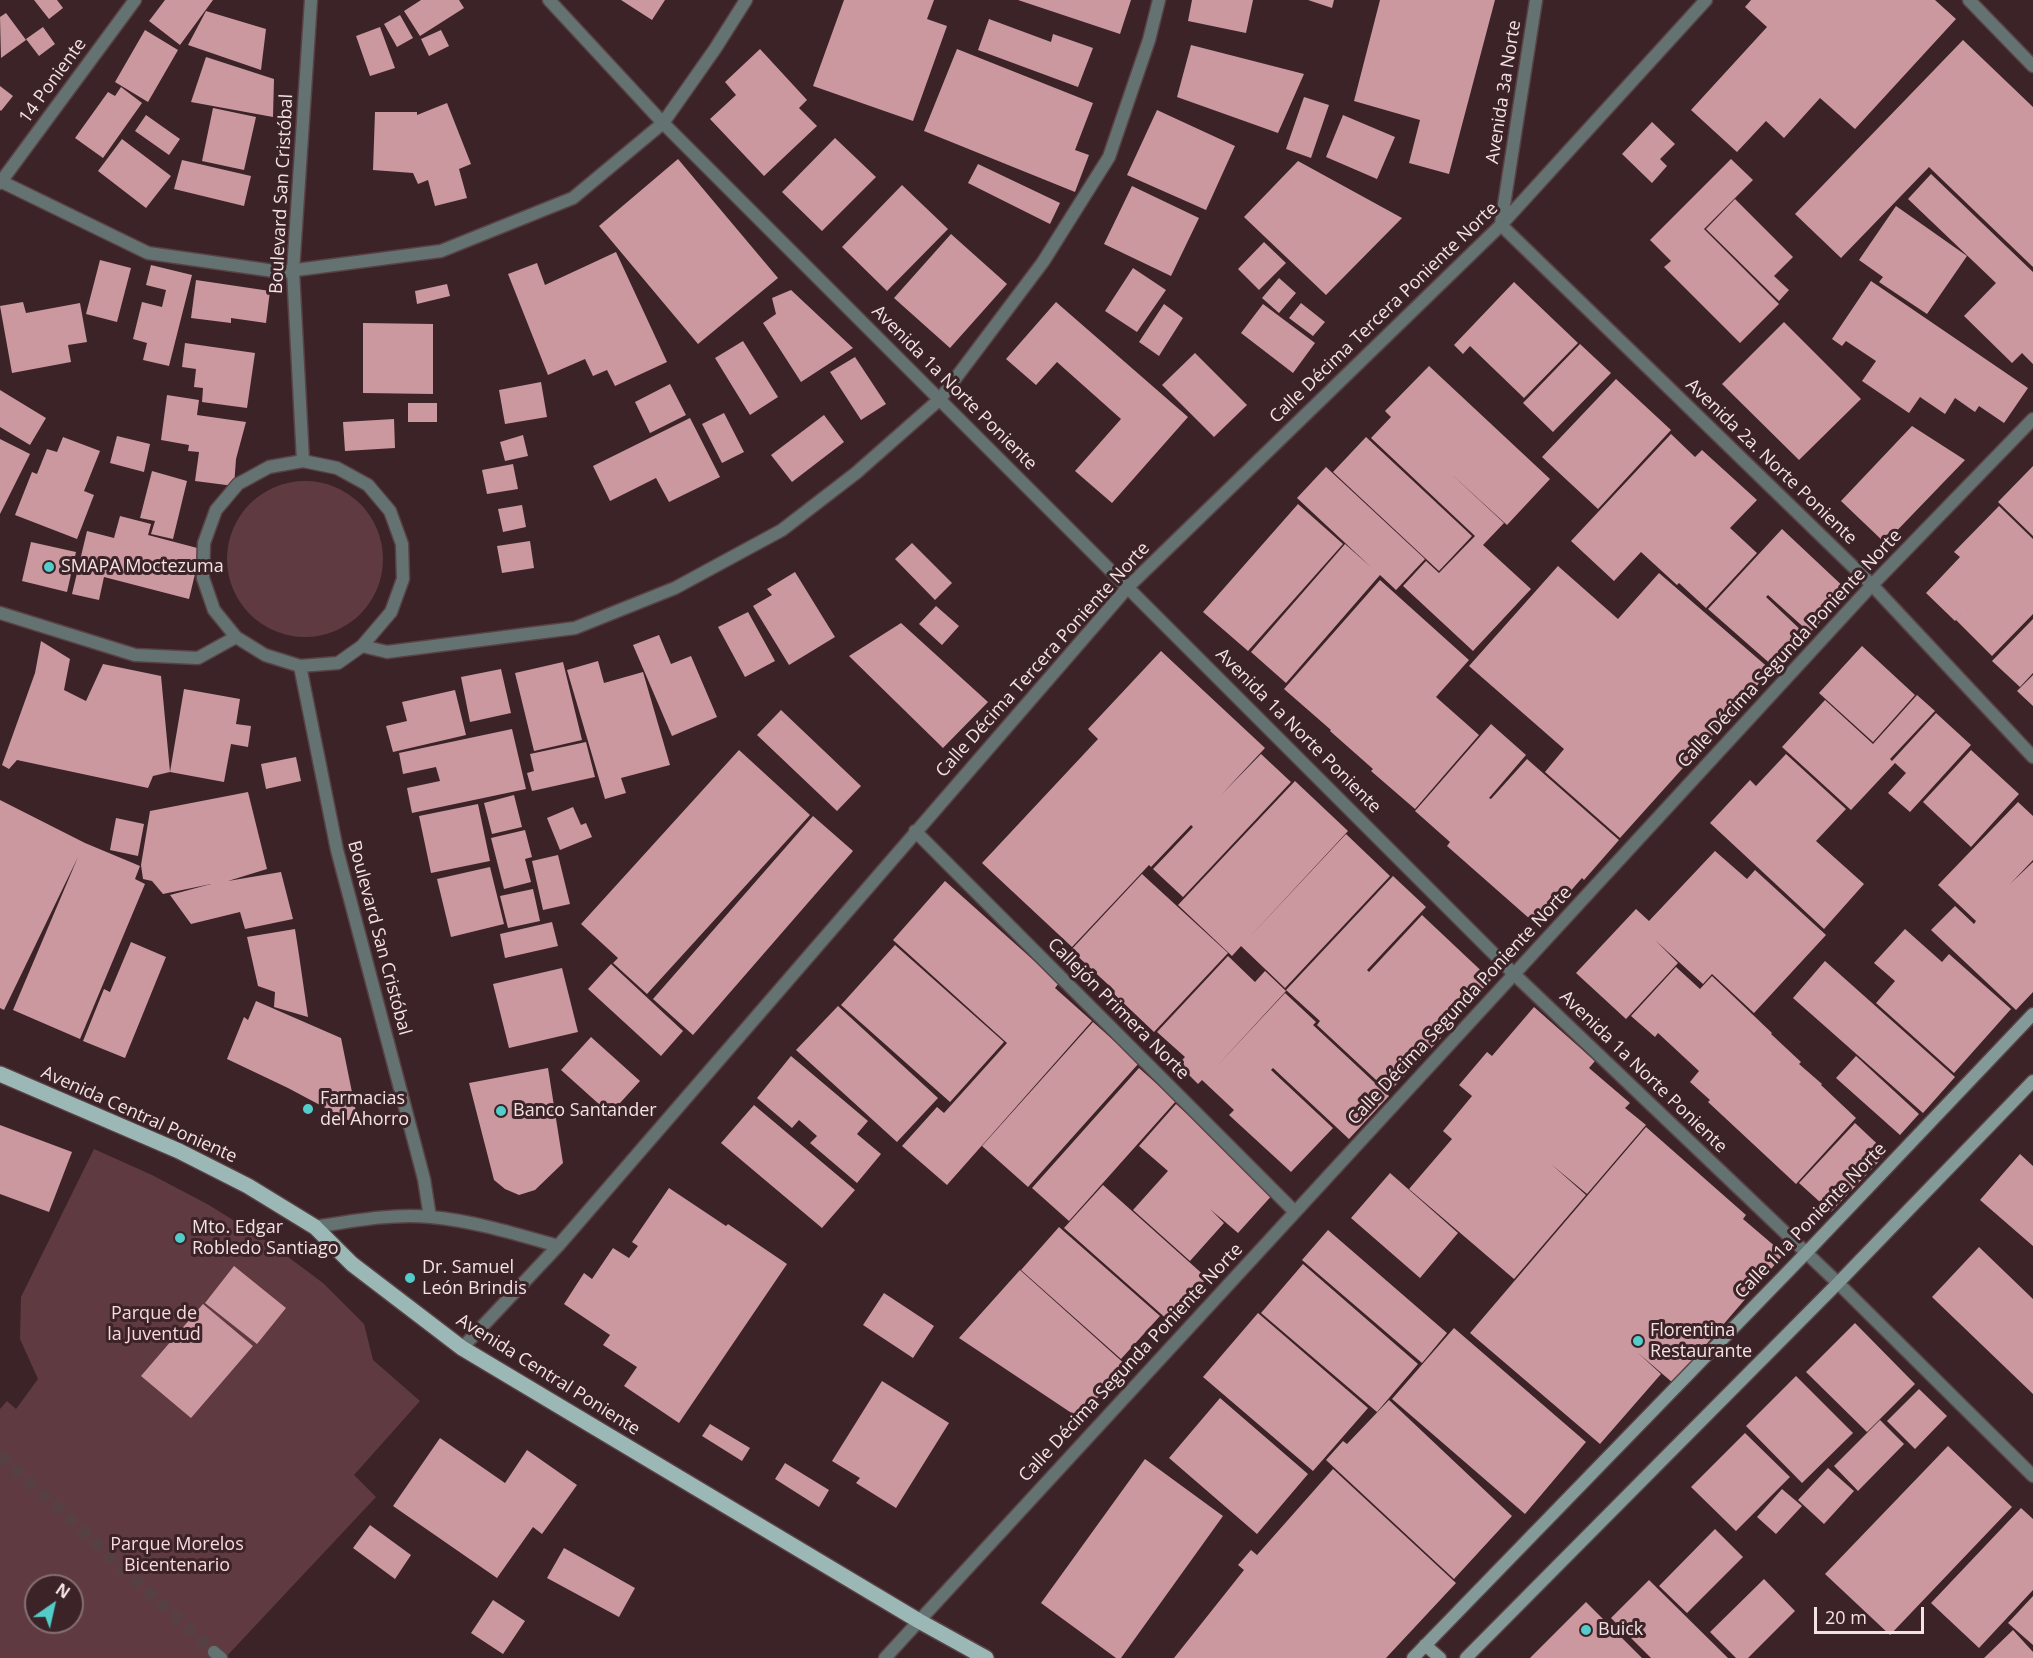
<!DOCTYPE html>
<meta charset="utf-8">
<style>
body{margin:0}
#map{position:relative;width:2033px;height:1658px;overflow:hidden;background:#3c2327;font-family:"Open Sans",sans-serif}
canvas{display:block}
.north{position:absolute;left:24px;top:1574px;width:60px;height:60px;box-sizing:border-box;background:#3c2327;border:2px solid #856f73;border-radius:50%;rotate:34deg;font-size:16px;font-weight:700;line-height:24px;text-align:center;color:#f3e2e4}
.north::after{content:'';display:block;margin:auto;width:21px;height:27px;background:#53cdc9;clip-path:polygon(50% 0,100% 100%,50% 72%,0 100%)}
.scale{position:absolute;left:1814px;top:1607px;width:110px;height:27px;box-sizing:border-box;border:3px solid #f3e2e4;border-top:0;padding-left:8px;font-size:18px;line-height:21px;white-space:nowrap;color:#f3e2e4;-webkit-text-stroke:4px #3c2327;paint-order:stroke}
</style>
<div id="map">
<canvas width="2033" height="1658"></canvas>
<div class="north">N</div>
<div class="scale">20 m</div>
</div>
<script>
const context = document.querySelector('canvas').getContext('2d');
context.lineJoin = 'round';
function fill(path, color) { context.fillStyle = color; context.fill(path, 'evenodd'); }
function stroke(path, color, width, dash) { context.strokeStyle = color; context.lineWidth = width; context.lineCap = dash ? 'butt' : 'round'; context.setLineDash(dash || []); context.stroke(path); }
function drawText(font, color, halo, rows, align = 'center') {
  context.font = font + ' "Open Sans",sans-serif'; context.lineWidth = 6; context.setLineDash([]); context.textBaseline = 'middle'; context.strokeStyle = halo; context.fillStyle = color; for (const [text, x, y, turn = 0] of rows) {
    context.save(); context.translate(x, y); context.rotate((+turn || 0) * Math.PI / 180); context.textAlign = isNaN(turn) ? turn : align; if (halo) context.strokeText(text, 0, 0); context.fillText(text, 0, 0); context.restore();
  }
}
fill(new Path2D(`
 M227 559a78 78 0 1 1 156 0a78 78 0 1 1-156 0Z
 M94,1149l58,26 57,30 59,37 55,41 41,41 9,36 47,41 -66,74 22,22 -151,161h-225v-249l7,-8 9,8 22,-30 -18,-40 1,-42zM36,1586h36v36h-36z`), '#603a41');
fill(new Path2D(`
 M34,0h23l6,8 -14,11z
 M165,0h48l-33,45 -31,-24z
 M421,0h38l5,8 -44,28 -16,-25z
 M621,0h44l-13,20z
 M844,0h90l-7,19 20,7 -34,95 -100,-35z
 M1018,0h113l-11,34z
 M1192,0h61l-7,33 -58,-12z
 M1308,0h26l-2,8z
 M1380,0h115l-46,174 -40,-11 11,-43 -66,-19z
 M1751,0h184l21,19 -101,110 -35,-31 -36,40 -18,-17 -29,31 -46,-42 76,-83 -22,-20z
 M206,11l60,18 -5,41 -73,-25z
 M6,13l20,27 -25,18 -1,-41z
 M400,15l13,23 -16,9 -13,-23z
 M989,19l62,23 2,-8 40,14 -15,39 -100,-37z
 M43,27l12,17 -16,12 -13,-17z
 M380,27l15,41 -25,8 -14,-40z
 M145,30l33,20 -30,52 -33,-20z
 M441,30l8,16 -20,10 -8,-17z
 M1963,40l70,67v160l-104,-100 -88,91 -46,-44z
 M1191,45l113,29 -26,59 -101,-36z
 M760,49l47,51 -8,8 18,18 -53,50 -54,-57 26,-24 -11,-13z
 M957,49l136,54 -18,47 14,5 -14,37 -151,-61z
 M206,57l68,22 -1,38 -82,-15z
 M0,86l13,10 -12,15 -1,-1z
 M121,87l21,16 -39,55 -28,-20 33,-46 7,4z
 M1304,97l25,8 -18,53 -25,-9z
 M447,103l24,61 -12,5 8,29 -32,8 -7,-26 -10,4 -5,-11 -40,-3 2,-58h42v3z
 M213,108l43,9 -12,53 -42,-9z
 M1157,110l78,36 -29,64 -79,-35z
 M146,115l34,24 -11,16 -34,-24z
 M1343,115l52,22 -18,42 -51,-22z
 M1652,122l23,22 -15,15 7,7 -15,17 -30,-29z
 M835,138l41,39 -54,54 -40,-39z
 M122,139l49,37 -25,32 -48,-37z
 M678,159l100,119 -80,66 -99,-118z
 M1731,159l22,21 -49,49 75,75 -39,39 -76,-76 7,-6 -21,-21z
 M182,160l69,16 -7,30 -70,-17z
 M1298,161l104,57 -76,77 -82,-78z
 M978,164l82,39 -10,21 -82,-41z
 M1931,174l102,98v92l-11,-11 -10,10 -48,-47 32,-33 -88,-84z
 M902,185l46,44 -61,62 -45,-44z
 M1132,186l67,32 -28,58 -67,-32z
 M1735,199l58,58 -19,19 15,14 -10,11 -73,-72z
 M1896,206l71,50 -40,58 -48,-32 4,-5 -24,-17z
 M951,234l56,50 -57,64 -56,-50z
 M1264,242l22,21 -27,27 -21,-21z
 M616,252l51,110 -52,24 -8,-16 -14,6 -8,-17 -37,16 -40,-101 29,-11 8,22z
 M100,260l31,8 -14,54 -31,-8z
 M151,265l41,10 -23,91 -26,-6 4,-17 -14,-4 9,-37 20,5 4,-17 -20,-5z
 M1133,268l33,22 -29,42 -32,-21z
 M1279,278l17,15 -17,20 -17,-15z
 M196,280l74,11 -4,32 -35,-5v5l-40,-5z
 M1871,281l157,107 -24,35 -25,-17 -4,6 -20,-14 -10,16 -25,-17 -11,16 -47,-32 14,-20 -30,-20 -4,5 -10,-7z
 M1514,282l64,61 -54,55 -54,-52 -7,8 -9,-9z
 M447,284l3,12 -33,8 -2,-13z
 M791,290l62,58 -52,34 -38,-59 13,-9 -4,-16z
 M23,302l3,11 54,-10 7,39 -19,3 3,17 -59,11 -12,-67z
 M1056,302l132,115 -76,86 -37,-32 46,-52 -64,-57 -21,23 -30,-26z
 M1301,303l24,19 -12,14 -24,-18z
 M1164,304l19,14 -24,38 -20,-14z
 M1263,304l52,39 -22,30 -52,-40z
 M1784,322l77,77 -62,61 -77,-76z
 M363,323l70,1v70l-70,-1z
 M743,341l35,56 -28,18 -35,-57z
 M185,343l70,10 -8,55 -45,-6 1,-14 -9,-1 2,-18 -14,-2z
 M1580,344l31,29 -58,59 -30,-29z
 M1195,353l52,52 -33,32 -52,-52z
 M855,357l31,47 -25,16 -31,-48z
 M1429,366l121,113 -43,46 -59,-54 56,52 -21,22 48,44 -58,62 -70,-65 23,-25 13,12 36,-37 -104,-98 20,-21 -6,-6z
 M1616,379l55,51 -73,79 -56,-52z
 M541,382l6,35 -42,7 -6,-34z
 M670,384l16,31 -36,18 -15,-31z
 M0,390l46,28 -16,27 -30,-18z
 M167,395l32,5 -2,15 49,7 -10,37 -2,27 -39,-5 4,-29 -11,-1 1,-6 -28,-5z
 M408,403h29v19h-29z
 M724,413l20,39 -22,11 -20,-39z
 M824,415l20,27 -52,40 -21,-27z
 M690,418l30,59 -51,25 -13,-24 -46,23 -17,-35z
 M394,419l1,29 -50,3 -2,-29z
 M1912,426l53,34 -80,83 -44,-42z
 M1671,434l24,23 7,-7 55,50 -27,28 27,25 -51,55 -27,-25 -2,2 -36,-33 -27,29 -43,-40z
 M523,435l5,21 -23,5 -5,-19z
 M117,436l33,8 -6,28 -34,-9z
 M63,437l37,14 -16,40 10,4 -17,44 -62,-24 17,-43 5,2 10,-25 10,3z
 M1366,437l106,99 -33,35 -106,-99z
 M0,439l30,15 -30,60z
 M513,464l5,25 -31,5 -5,-24z
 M2033,466v70l-35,-34z
 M1326,467l99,92 -29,31 -16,-15 -94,108 -35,-31 94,-108 27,24 -75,-70z
 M152,471l35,10 -14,58 -22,-5 4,-13 -15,-3z
 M1298,504l45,40 -95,107 -45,-39z
 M522,505l4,22 -23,5 -5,-23z
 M1999,506l34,33v75l-41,42 -36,-36 8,-9 -9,10 -29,-28 34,-36 -6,-5z
 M120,516l31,8 -3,11 53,14 -12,50 -85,-22 -5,23 -27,-6 15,-63 27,7z
 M1782,529l66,62 -38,42 -42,-38 -2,2 39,37 -31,33 -66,-58z
 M530,541l4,27 -32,5 -5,-27z
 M31,542l45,10 -9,40 -45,-11z
 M912,543l40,40 -17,17 -40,-41z
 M1558,566l60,53 41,-46 112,97 -151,168 -75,-66 19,-23 -95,-83z
 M795,572l40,65 -46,28 -36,-59 19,-11 -5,-6z
 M1380,580l89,80 -33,37 43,38 -64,74 -44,-38 2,-2 -43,-38 1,-1 -47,-41z
 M936,606l23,20 -17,19 -23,-21z
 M748,612l27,49 -30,16 -27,-50z
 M2033,619v54l-13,14 -28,-26z
 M901,623l87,79 -45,46 -94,-92z
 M659,635l12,29 20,-8 26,61 -45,19 -39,-91z
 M41,641l29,18 -6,31 22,11 17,-37 58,12 9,96 -17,4 -5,12 -131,-28 -8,9 -7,-4 33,-92z
 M1862,646l53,49 -42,47 -54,-49z
 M1161,651l104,97 -44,47 40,-41 30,28 -108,115 -30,-28 40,-42 -2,-2 -40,42 -2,-2 -77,82 -90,-84 116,-124 -10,-10z
 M598,661l6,22 39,-11 27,93 -49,13 5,15 -21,6 -38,-129z
 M563,662l19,78 -48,11 -19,-78z
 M501,669l10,44 -41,9 -9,-45z
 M2033,675v31l-16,-15z
 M184,689l56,10 -4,25 15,2 -3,21 -17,-3 -7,38 -54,-10z
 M455,690l11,45 -73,17 -7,-26 21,-5 -5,-19z
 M1917,695l18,16 -45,48 2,2 44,-48 35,32 -61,67 -22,-19 18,-20 -11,-10 -44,47 -69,-63 43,-47 48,44z
 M781,710l80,76 -24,25 -80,-76z
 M1491,724l35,31 -37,43 2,1 36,-40 92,81 -35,40 -2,-2 -43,49 -92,-81 3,-4 -35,-31z
 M512,729l14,60 -114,24 -5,-25 33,-7 -4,-14 -33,7 -4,-21z
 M586,742l9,35 -63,14 -5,-18 7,-2 -4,-17z
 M739,750l71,65 -163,179 -34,-31 5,-5 -37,-34z
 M1971,750l48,44 -48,53 -48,-45z
 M1786,754l60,55 -30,32 48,43 -40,45 -114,-106 40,-43 6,6z
 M296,757l5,24 -35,8 -5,-25z
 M1295,781l53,50 -104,112 102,-109 44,42 -105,112 -44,-42 -9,10 -54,-51z
 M248,792l19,77 -39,12 53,-9 12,47 -48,10 -5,-17 -49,12 -21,-29 41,-11 -48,10 -11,-13 -9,-2 -2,-14 9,-54z
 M514,795l8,32 -30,7 -8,-31z
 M0,800l85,43 55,23 -5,13 10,5 -65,155 -67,-29 65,-153 -74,153 -4,-2z
 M2018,802l15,14v44l-23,24 23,-22v130l-17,18 -85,-80 24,-24 19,18 2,-3 -38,-36z
 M478,804l12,57 -59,12 -12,-57z
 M573,807l8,18 5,-2 6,14 -32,13 -13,-32z
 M813,816l40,35 -160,184 -40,-36z
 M116,818l28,6 -6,32 -28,-6z
 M525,830l7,27 -7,2 6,23 -27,7 -13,-51z
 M1715,851l32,28 8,-9 71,65 -72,78 -42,-39 -9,10 -48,-44 23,23 -52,56 -50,-46 60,-64 13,12z
 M558,855l12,49 -27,6 -11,-49z
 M490,867l14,57 -53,13 -14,-58z
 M1142,874l86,79 -74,79 -41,-39 2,-2 -44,-41z
 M1393,876l33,31 -59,63 2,2 53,-57 69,65 -53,56 3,2 -52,54 -72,-67 3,-4 -34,-31z
 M945,881l114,102 -4,5 37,33 -145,164 -45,-39 35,-39 7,6 63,-70 -114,-103z
 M533,889l7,32 -32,7 -8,-32z
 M552,922l6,24 -53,12 -5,-24z
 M295,929l4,26 9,62 -34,-10 1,-15 -17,-6 -11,-49z
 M1905,929l37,33 7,-8 62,55 -57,64 -78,-70 19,-22 -21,-18z
 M131,942l35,15 -41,101 -42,-17 21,-52 6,3z
 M895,945l109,97 -54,60 -109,-97z
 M1228,956l27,26 10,-11 21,20 -70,76 69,-74 31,29 -3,3 76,71 -40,43 -76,-71 -2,2 62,58 -42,44 -62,-57 5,-5 -32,-30 -4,4 -20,-20 7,-7 -28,-25z
 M1825,961l130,116 -32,36 -130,-115z
 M611,964l72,67 -22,25 -73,-67z
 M1676,967l24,22 12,-13 60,57 -1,1 30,28 -2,2 23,20 -1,1 35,33 -60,66 -88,-82 2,-2 -20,-18 9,-11 -41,-38 -3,4 -24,-21z
 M562,968l16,64 -69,16 -16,-64z
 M256,1001l85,37 15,74 -6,9 -62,-33 -61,-29 17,-42 4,3z
 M838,1006l100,92 -41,44 -101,-92z
 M1534,1007l61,54 -6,7 41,35 -5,5 21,17 -59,69 -36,-30 35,31 -72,84 -105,-90 43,-50 -9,-8 29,-35 -13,-11 28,-33 5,4z
 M1093,1022l46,41 -111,124 -46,-41z
 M591,1037l49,44 -30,33 -49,-44z
 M791,1056l77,65 -11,13 24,20 -24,29 -47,-40 7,-7 -18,-16 -7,8 -35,-30z
 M1856,1056l63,58 -19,21 -64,-57z
 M548,1068l15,95 -28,27 -16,5 -14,-6 -11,-9 -25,-97z
 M1139,1068l37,33 -107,120 -37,-33z
 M1176,1104l99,88 -37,41 -28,-24 14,14 -34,38 -57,-51 35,-39 -29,-25z
 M754,1105l101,85 -33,38 -101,-85z
 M1855,1123l32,30 -56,59 -32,-29z
 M0,1125l72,27 -23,60 -49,-18z
 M1646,1127l100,88 -3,4 41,35 -111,129 -36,-31 24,22 -61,70 -130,-111z
 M2020,1154l13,12v80l-53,-46z
 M1390,1173l68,60 -38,45 -69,-60z
 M1103,1185l104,93 -38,43 -105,-93z
 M669,1188l57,38 2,-2 59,40 -108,159 -55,-37 13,-19 -34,-22 7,-10 -46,-31 20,-31 8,6 21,-31 16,10 9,-12 -6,-4z
 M1059,1227l101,89 -39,43 -100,-89z
 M1328,1230l119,103 -25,30 -120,-103z
 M1979,1247l54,52v95l-101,-97z
 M1303,1264l115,100 -41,48 -116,-99z
 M234,1266l52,42 -29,36 -52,-41z
 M1020,1270l107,96 -48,52 -120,-80z
 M884,1293l50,33 -21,32 -50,-33z
 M203,1304l50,42 -62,72 -50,-42z
 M1258,1313l110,95 -55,63 -110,-94z
 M1855,1323l60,61 -48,48 -61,-60z
 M1454,1328l132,114 -61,72 -133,-115z
 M1796,1376l57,57 -51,50 -56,-57z
 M882,1381l67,42 -53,85 -40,-25 4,-5 -28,-17z
 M1919,1389l28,27 -32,33 -28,-28z
 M1220,1398l88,76 -51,60 -88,-76z
 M1389,1400l123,116 -58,63 -128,-119 17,-19 4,3z
 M1880,1420l24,24 -46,47 -24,-25z
 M710,1424l40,24 -8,13 -40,-25z
 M1745,1433l45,44 -54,54 -45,-44z
 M440,1438l65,45 22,-33 50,35 -35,49 -9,-7 -36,51 -104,-72z
 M1948,1446l64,61 -122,128 -65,-61z
 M1145,1459l78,57 -102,142h-5l-75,-55z
 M785,1463l44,27 -10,17 -44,-28z
 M1828,1468l26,23 -30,33 -26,-24z
 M1333,1469l123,114 -70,75h-212l70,-88 -6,-5 13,-15 6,5z
 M1782,1489l20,17 -26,28 -19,-17z
 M2021,1508l12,11v71l-54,58 -48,-45z
 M370,1525l41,30 -16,24 -42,-31z
 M1715,1529l28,28 -56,56 -28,-27z
 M564,1548l71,40 -16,29 -72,-39z
 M1764,1579l31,32 -47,47h-12l-26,-26z
 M1649,1580l79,78h-77l-40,-40z
 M2033,1596v49l-25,-22z
 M493,1600l32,21 -22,33 -32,-21z
 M1586,1602l56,56h-112z
 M2013,1630l20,22v6h-49z`), '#cb98a0');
stroke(new Path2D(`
 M0,1455l214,197`), '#574043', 12, [12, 6]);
const minor = new Path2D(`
 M549,0l114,123 851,851 324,309 195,193
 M1969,0l64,66
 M0,181l148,72 133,19 160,-21 132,-53 90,-75 52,-74 31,-49
 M0,183l135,-183
 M1501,224l35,-224
 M1501,225l371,360 161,172
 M303,461l34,7 31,17 22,26 12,33 1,35 -12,33 -29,34 -24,17 -38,3 -35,-11 -29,-18 -22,-27 -11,-32 1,-35 12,-33 22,-26 31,-17z
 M303,461l-10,-190 18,-271
 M0,613l135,42 63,3 38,-21
 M362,646l25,6 188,-24 100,-40 107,-58 74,-57 84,-74 103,-137 66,-105 40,-117 10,-40
 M300,666l37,184 87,329 6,38
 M915,831l380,381
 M315,1227c37,-6 79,-14 116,-10 43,4 85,17 127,29
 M462,1348l96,-102 570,-659 373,-362 205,-225
 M885,1658l34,-37`);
const tertiary = new Path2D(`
 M919,1621l953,-1036 161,-166
 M214,1652l7,6`);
const secondary = new Path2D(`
 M1425,1645l15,13
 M1413,1658l393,-405 227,-239
 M1466,1658l372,-375 195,-202`);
const primary = new Path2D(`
 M0,1074l179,77 69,35 67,41 37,37 110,84 457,273 67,37`);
stroke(minor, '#594245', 15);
stroke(tertiary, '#594245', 15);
stroke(secondary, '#594245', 15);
stroke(primary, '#594245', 18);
stroke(minor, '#647271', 12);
stroke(tertiary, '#647271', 12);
stroke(secondary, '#839a98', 12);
stroke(primary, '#9bb8b6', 15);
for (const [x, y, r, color] of [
 [49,567,6,"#53cdc9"],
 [308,1109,6,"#53cdc9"],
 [501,1111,6,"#53cdc9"],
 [180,1238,6,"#53cdc9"],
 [410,1278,6,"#53cdc9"],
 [1638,1341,6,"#53cdc9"],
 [1586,1630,6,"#53cdc9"]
]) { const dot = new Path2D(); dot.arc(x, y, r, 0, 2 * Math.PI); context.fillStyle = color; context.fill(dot); stroke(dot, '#3c2327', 2); }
drawText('18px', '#f3e2e4', '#3c2327', [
 ["14 Poniente",53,81,-54],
 ["Avenida 3a Norte",1504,92,-81],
 ["Boulevard San Cristóbal",282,194,-87],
 ["Calle Décima Tercera Poniente Norte",1384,313,-44],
 ["Avenida 1a Norte Poniente",954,388,45],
 ["Avenida 2a. Norte Poniente",1771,462,44],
 ["Calle Décima Segunda Poniente Norte",1790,649,-47],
 ["Calle Décima Tercera Poniente Norte",1043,660,-48],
 ["Avenida 1a Norte Poniente",1298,731,45],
 ["Boulevard San Cristóbal",379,938,75],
 ["Calle Décima Segunda Poniente Norte",1460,1006,-47],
 ["Callejón Primera Norte",1118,1009,45],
 ["Avenida 1a Norte Poniente",1643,1072,44],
 ["Avenida Central Poniente",139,1115,24],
 ["Calle 11a Poniente Norte",1811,1221,-46],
 ["Calle Décima Segunda Poniente Norte",1131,1363,-47],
 ["Avenida Central Poniente",548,1375,32]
]);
drawText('18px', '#f3e2e4', '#3c2327', [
 ["SMAPA Moctezuma",61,567],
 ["Farmacias",320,1099],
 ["del Ahorro",320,1120],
 ["Banco Santander",513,1111],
 ["Mto. Edgar",192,1228],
 ["Robledo Santiago",192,1249],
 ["Dr. Samuel",422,1268],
 ["León Brindis",422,1289],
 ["Florentina",1650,1331],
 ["Restaurante",1650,1352],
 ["Buick",1598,1630]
], 'left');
drawText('18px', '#f9d9dd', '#3c2327', [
 ["Parque de",154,1314],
 ["la Juventud",154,1335],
 ["Parque Morelos",177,1545],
 ["Bicentenario",177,1566]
]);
</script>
